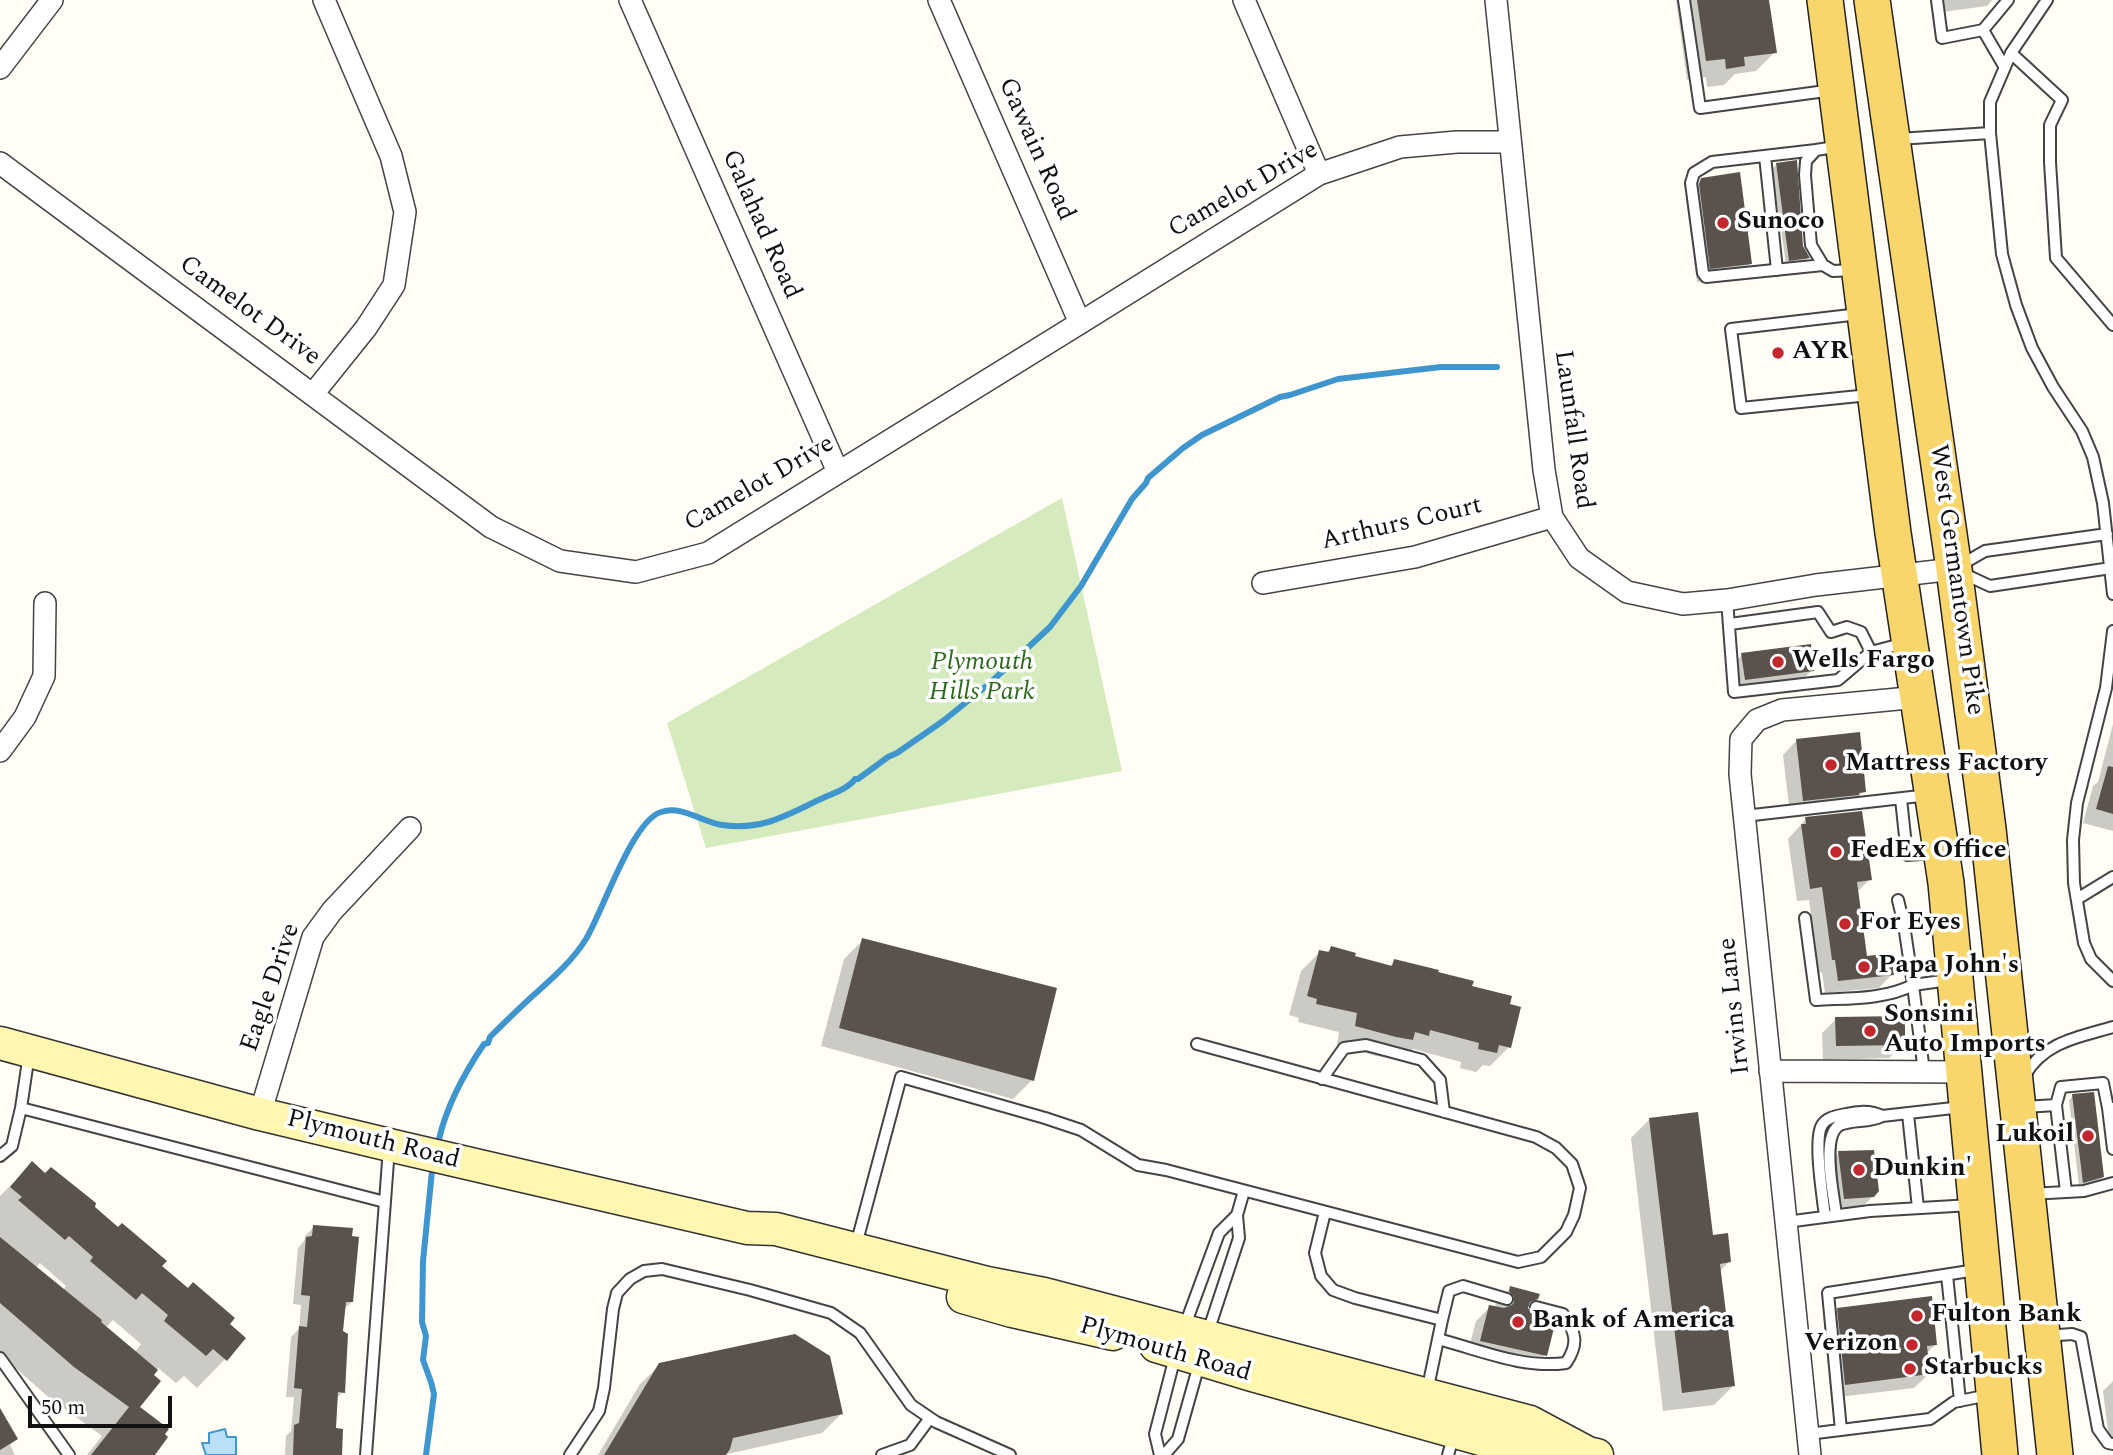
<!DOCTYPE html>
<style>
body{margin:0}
#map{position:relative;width:2113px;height:1455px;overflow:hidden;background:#fffdf5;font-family:Spectral,serif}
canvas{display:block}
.scale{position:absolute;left:28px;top:1396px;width:144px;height:32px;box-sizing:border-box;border:4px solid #111;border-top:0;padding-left:9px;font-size:21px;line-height:24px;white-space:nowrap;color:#111;-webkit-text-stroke:5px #fff;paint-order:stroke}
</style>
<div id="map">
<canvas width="2113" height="1455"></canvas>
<div class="scale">50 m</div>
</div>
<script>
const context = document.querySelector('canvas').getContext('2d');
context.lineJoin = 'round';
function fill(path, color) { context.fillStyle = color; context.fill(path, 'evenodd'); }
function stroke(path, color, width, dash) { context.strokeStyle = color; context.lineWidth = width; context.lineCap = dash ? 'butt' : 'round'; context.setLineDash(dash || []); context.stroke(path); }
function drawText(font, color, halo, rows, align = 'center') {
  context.font = font + ' Spectral,serif'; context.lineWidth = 7; context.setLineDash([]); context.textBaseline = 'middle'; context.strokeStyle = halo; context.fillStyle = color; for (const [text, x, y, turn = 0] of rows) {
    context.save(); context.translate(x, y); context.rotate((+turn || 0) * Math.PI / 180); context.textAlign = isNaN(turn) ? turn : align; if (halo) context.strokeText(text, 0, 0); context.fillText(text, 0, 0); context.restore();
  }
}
fill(new Path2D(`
 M1062,498l60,273 -416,77 -39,-125z`), '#d5ebbd');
const water = new Path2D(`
 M225,1429l2,8h9v18h-30l-4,-12h7v-10z`);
fill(water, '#b9e0f7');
stroke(water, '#3f96cf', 2);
fill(new Path2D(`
 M1676,0h91l8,52 -19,19 -21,3 -11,11 -17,2 -1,-10 -19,3z
 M1940,0h52l-5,6 -45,6z
 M1776,165l25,81 7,12 -4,4 -18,2 -14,-95z
 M1702,180l48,84 -14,14 -39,4 -11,-83 1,-5z
 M1742,655l70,15 -14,14 -67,9 -3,-24z
 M2113,724v107l-30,-8 10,-37 5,-4z
 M1797,740l67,51 -14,14 -60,10 -7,-60z
 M1806,819l64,60 -13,13 9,66 26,16 -13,14 -54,5 -3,-21 -3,1 -10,-73 -12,1 -9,-62z
 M863,940l169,140 -19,19 -192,-53 23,-87z
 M1331,948l22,10 36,9 6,-6 75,26 39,60 -19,19 -7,-1 -7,7 -16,-4 1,-6 -48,-13 -5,5 -9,-3 -7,7 -16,-2 -39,-11 2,-13 -41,-10 1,-4 -10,-3 12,-44 19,-19 6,1z
 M1836,1019l68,25 -15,14 -66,2 -1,-27z
 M2073,1096l30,81 -5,4 -19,5 -10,-86z
 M1650,1119l61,118 18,25 -10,10 14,114 -19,19 -51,6 -32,-273z
 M1839,1153l34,43 -15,15 -27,2 -6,-46z
 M32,1164l61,44 135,116 -3,35 -28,29 -13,-12 -8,7 -18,-15 -7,7 -14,32 25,28 -9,20h-66l15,-19 -56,-41 -46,-41v-158zM40,1263l26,23 -3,4 -28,-22zM113,1320l28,24 -6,8 -29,-25z
 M314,1227l38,75 -9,8 -1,22 1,60 -7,7 -2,31 6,25h-55l1,-19 5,-5 3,-34h-8l5,-60 8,-8 2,-24 -8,-1 5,-56 6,-7 1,-5z
 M1511,1288l26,11 -10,9 6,9 12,38 -14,14 -64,-14 9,-34 14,-14 5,1 1,-6z
 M1838,1309l98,35 -10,10 3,20 -15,14 -83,10 -7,-74z
 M660,1365l181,49 -19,19 -99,22h-125l42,-71z
 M2113,1381v66h-3l-7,-56z
 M0,1412l16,27 -6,6 5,10h-15z`), '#0003');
stroke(new Path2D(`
 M439,1139c8,-34 26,-67 45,-95l4,-1 2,-6c15,-15 30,-30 46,-44 19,-17 37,-33 50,-54 17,-28 46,-118 75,-127 21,-7 41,10 61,13 42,6 66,-11 101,-27 11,-5 26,-10 32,-19h3l30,-22 9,-4 46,-32 47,-38 60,-56 31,-41 51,-87 14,-16 2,-5 35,-30 19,-13 78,-38 10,-2 48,-16 103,-12h56
 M426,1455l8,-61 -3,-12 -8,-22 3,-24 -4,-14 1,-61 9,-90`), '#3f96cf', 6);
fill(new Path2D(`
 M1697,0h72l8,53 -33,4 1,9 -19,3 -1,-10 -19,2z
 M1797,160l6,86 7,12 -21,3 -13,-98z
 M1740,172l12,92 -42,5 -11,-85 2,-6z
 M1811,644l3,27 -69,9 -4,-27z
 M1860,732l6,60 -7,1v2l-56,6 -7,-62z
 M2108,766l5,1v47l-17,-5z
 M1862,811l10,69 -15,2 10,74 24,-3 3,22 -56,6 -3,-21h-3l-10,-73 -12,2 -9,-65h5l-1,-7z
 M862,938l195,50 -23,93 -195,-53z
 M1331,946l25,7 -1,3 37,10 2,-7 45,11 -1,2 36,9 -2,5 40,10 -2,8 11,3 -10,41 -12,-3 -2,8 -19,-4 1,-6 -49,-13 -1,6 -14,-4 -2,8 -17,-3 -41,-11 2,-13 -41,-9 1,-5 -10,-3 12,-46 10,2z
 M1905,1016v29l-69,1 -1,-29z
 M2094,1092l10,85 -21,6 -11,-89z
 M1698,1112l15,123 15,-2 3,29 -11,2 15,122 -53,7 -33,-275z
 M1874,1150l5,41 -5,6 -30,2 -6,-48z
 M32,1161l13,12 6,-6 45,36 -1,4 23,20 4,-4 45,38 -5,5 26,22 5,-6 42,36 -5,6 16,14 -19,23 -14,-12 -7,7 -42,-35 4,-6 -26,-22 -6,7 -46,-39 3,-4 -24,-21 -4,4 -47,-40 4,-3 -12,-10z
 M313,1225l40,3 -1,8 7,1 -6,65h-7l-3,29 5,3 -3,59 -7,-1 -2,36 7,1 -1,26h-49l1,-30 5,-2 3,-34 -8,-1 5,-62 8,1 3,-31 -9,-1 5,-58 6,-1z
 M0,1237l102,83 -1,2 57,48 -4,5 7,6 -21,26 29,22 -4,5 3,3 -13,18h-64l38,-48 -55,-40 -74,-64z
 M1510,1286l30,8 -2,5 -8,3 -2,6 6,7 13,3v3l8,3 -8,32 -67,-15 9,-36 15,3 8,-3 2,-3v-5l-5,-6z
 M1932,1296l5,49 -10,1 3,28 -85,11 -8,-77z
 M795,1334l35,22 13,58 -110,24 -3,11 -4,6h-122l55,-92z
 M0,1408l18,31 -18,11z`), '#5a524d');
const lane = new Path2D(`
 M1684,0l16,108 133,-18
 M1937,0l5,38 41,-8 21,36
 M2047,0l-36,53 -21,49v31l12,121 14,51 16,43 21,39 29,44 11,26 10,46 10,91
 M1983,30l25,-30
 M2011,53l51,47 -12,25v37l6,96 57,67
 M1898,139l92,-6
 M1841,146l-25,4 -10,11 -1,14 6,70 12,20 10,6 21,-1
 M1816,150l-104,12 -18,11 -3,10 12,90 3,4 117,-12
 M1765,156l12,114
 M1859,314l-128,15 10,79 128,-13
 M1959,566l26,-15 122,-17
 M1960,572l30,14 121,-18
 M1727,600l7,92 104,-12 33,-28
 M1730,624l88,-12 13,20 16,-5 14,5 10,20 34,-9
 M2113,631l-7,57 -29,115 -4,37 1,43 10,60 7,16 22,22
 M1901,799l6,56 28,-2
 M1744,816l185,-21
 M2077,899l36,-22
 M1898,900l6,25
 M1805,918l11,82c31,-2 68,0 97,-15l11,87
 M1943,920l-39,5 9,60 36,-5
 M2025,1075c19,-33 54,-38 88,-48
 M1322,1079l22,-31 22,-3 56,15 18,20 4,32
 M2024,1107l32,-2
 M21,1108l364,94
 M2108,1108l5,41
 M1908,1114l10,94
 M0,1156l12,-10 9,-38 8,-54
 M2066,1192l-10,-87 5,-18 42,-4 5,25h5
 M2030,1194l54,-3 29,-8
 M1325,1212l-10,41 6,23 12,14 22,8 87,22 -15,72
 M1836,1215c-2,-19 -16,-80 4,-90 13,-6 29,-2 42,-9
 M1825,1217c-2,-19 -12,-78 -3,-92 5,-8 15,-9 24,-11 12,-3 25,-4 36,2l80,-9
 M1786,1222l84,-11 101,-6
 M856,1245l45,-168 144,41 36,12 57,35 28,5 352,92 23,-5 25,-25 8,-17 6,-27 -8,-24 -16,-16 -20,-11 -339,-93
 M1947,1275l13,126
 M1442,1320l7,-29 14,-5 44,13
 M1184,1328l35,-95 18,-18
 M1207,1335l32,-97 -2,-23 7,-24
 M2046,1336l26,-2 9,3 17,92 10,14 5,1
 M1438,1339c42,11 85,30 128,24 13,-19 10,-31 -3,-49l-27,-7
 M0,1358l69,97
 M1841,1430l-13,-137 148,-23
 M1808,1434l122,-15 24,-17 35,-7
 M366,1455l23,-307
 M570,1455l29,-44 5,-23 9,-79 4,-16 13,-14 14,-8 18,-2 88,21 81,23 29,20 51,72 25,17 74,33
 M882,1455l28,-10 20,-27
 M1160,1455l-5,-21 21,-81
 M1164,1455l14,-16 22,-78
 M1448,1455l6,-21`);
const street = new Path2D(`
 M630,0l208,472
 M939,0l141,323
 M1244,0l75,174
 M1496,0l48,470 8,47 27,41 48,34 56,12 44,-4 89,-15 138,-16
 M0,68l52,-68
 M0,163l491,364 69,34 76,11 72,-19 372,-230 239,-149 81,-27 57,-5h53
 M313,394l53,-66 28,-43 11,-73 -14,-56 -67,-156
 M1263,583l152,-26 137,-40
 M0,751l25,-34 19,-41 1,-73
 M1770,1071l194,1
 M260,1114l53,-177 19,-26 78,-83
 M1810,1455l-70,-681 1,-35 16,-19 25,-10 137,-13`);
const secondary = new Path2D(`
 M0,1043l260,71 142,34 345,80 29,1 211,54 57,11 486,128 58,31 9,2
 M963,1297l49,14 101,23
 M1156,1346l96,29 268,75 60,2`);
const primary = new Path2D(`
 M1825,0l68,533 53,350 54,572
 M1872,0l82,569 34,260 67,626`);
stroke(lane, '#444', 14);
stroke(street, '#444', 24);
stroke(secondary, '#333', 35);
stroke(primary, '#222', 38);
stroke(lane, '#fff', 10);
stroke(street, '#fff', 21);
stroke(secondary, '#fff6b0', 32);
stroke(primary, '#f9d66b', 35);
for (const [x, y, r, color] of [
 [1723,223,7,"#c4262e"],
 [1778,353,7,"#c4262e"],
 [1778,662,7,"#c4262e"],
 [1831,765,7,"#c4262e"],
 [1836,852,7,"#c4262e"],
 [1845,924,7,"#c4262e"],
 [1864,967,7,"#c4262e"],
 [1870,1031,7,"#c4262e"],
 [2088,1136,7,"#c4262e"],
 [1859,1170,7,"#c4262e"],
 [1917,1316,7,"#c4262e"],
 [1518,1322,7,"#c4262e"],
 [1912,1345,7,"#c4262e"],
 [1910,1369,7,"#c4262e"]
]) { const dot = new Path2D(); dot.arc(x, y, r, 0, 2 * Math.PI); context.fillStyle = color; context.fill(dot); stroke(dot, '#fff', 2.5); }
drawText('26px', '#111', '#fff', [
 ["Gawain Road",1035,150,66],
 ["Camelot Drive",1244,191,-30],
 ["Galahad Road",760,225,66],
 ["Camelot Drive",249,312,36],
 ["Launfall Road",1572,430,82],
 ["Camelot Drive",760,485,-30],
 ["Arthurs Court",1402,525,-13],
 ["West Germantown Pike",1955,580,82],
 ["Eagle Drive",272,988,-71],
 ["Irwins Lane",1736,1006,-96],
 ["Plymouth Road",373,1141,14],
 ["Plymouth Road",1165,1351,16]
]);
drawText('bold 26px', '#111', '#fff', [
 ["Sunoco",1737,223],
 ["AYR",1792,353],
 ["Wells Fargo",1792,662],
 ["Mattress Factory",1845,765],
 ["FedEx Office",1850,852],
 ["For Eyes",1859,924],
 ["Papa John's",1878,967],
 ["Sonsini",1884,1016],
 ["Auto Imports",1884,1046],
 ["Lukoil",2074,1136,"right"],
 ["Dunkin'",1873,1170],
 ["Fulton Bank",1931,1316],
 ["Bank of America",1532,1322],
 ["Verizon",1898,1345,"right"],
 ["Starbucks",1924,1369]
], 'left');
drawText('italic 26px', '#2f6b1f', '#fff', [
 ["Plymouth",982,664],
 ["Hills Park",982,694]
]);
</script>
